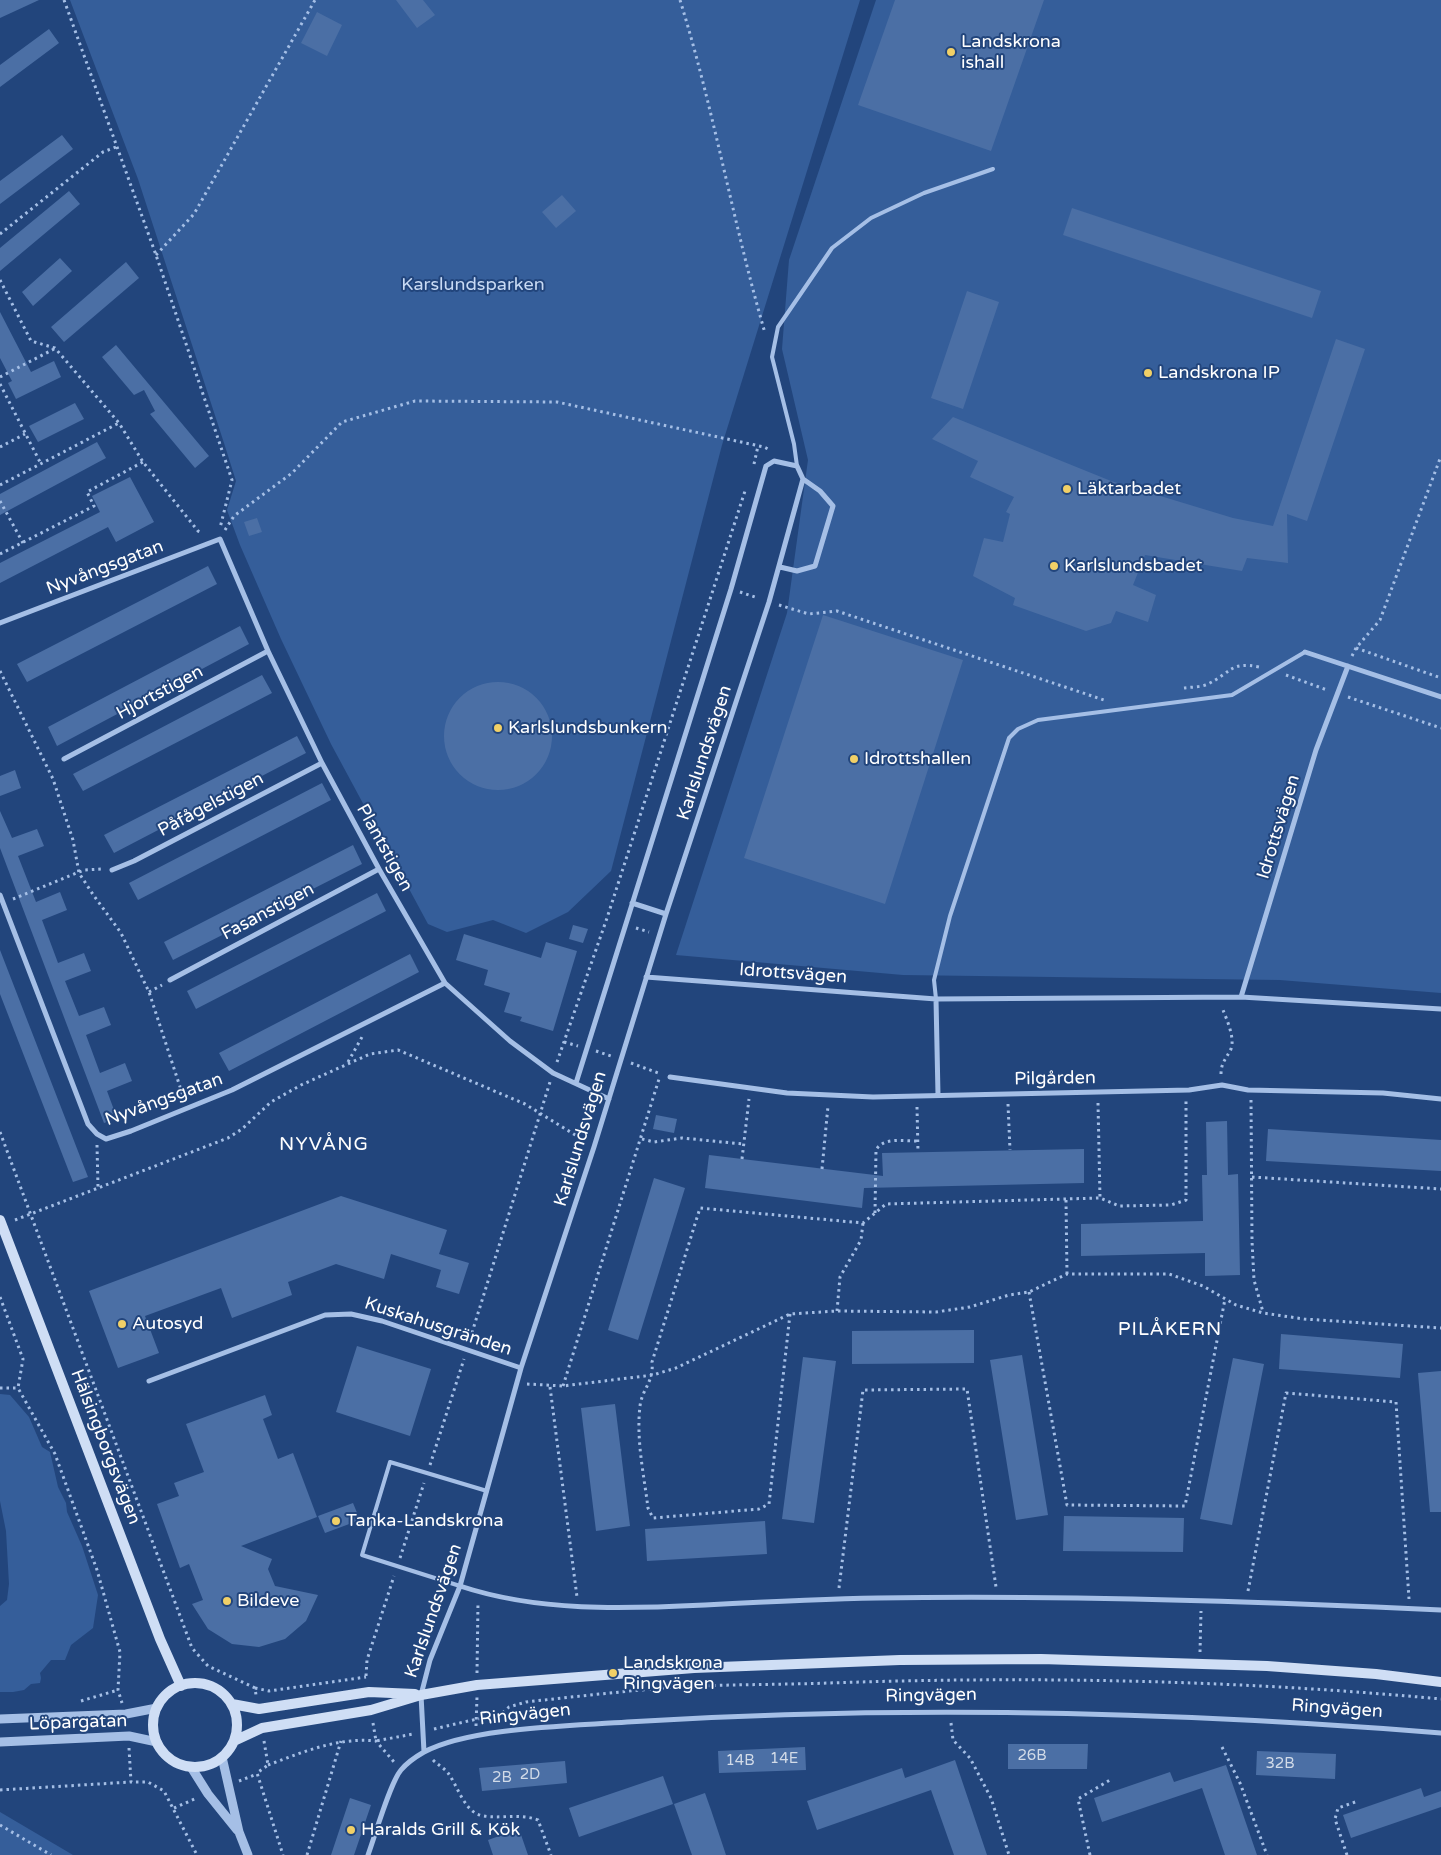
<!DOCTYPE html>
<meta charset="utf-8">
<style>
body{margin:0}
canvas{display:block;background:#22457c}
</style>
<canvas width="1441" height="1855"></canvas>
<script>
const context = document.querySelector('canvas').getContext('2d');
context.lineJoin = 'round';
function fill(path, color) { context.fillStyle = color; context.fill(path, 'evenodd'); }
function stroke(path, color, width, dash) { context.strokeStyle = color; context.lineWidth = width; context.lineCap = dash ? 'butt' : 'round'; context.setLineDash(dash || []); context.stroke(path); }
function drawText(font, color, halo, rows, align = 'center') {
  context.font = font + ' "Varela Round",sans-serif'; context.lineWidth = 4; context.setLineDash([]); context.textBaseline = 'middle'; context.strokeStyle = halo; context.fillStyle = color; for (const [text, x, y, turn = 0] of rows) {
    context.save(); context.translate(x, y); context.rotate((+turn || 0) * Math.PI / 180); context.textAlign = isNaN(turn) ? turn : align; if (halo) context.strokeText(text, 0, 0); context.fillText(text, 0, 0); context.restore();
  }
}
fill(new Path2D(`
 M70,0h790l-138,445 -111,426 -43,41 -42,21 -33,-13 -46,12 -19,-8 -97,-180 -50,-105 -41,-94 -13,-35 9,-29 -12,-38 -86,-264z
 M876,0h565v993l-161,-13 -377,-5 -227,-20 111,-342 21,-153 -26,-111 7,-89z
 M0,1394l10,1 19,22 13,30 8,5 8,35 8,16 1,9 15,34 16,49 -5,33 -22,17 -6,15h-14l-11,13 1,5 -1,5 -9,1 -7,6 -11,2h-13v-86l7,-6 2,-16 -3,-53 -6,-30z
 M0,1812l73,43h-73z`), '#355e9a');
fill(new Path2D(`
 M0,0h39l-39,18z
 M396,0h27l12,15 -18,13z
 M895,0h149l-53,151 -133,-46z
 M317,12l25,13 -15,31 -26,-13z
 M49,29l10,14 -59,44v-22z
 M62,135l11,14 -73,55v-23z
 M69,191l11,13 -80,67v-23z
 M562,195l14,16 -20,17 -14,-16z
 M1072,208l249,83 -9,27 -249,-83z
 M60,258l12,13 -39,35 -11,-14z
 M126,262l13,16 -75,64 -13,-15z
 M967,291l32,11 -36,107 -32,-11z
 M0,312l31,60 23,-11 7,16 -45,22 -8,-16 4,-2 -12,-23z
 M1336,339l29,10 -58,172 -20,-7 1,49 -41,-5 -5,13 -97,-16 -12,30 23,10 -8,27 -32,-11 -5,12 -25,8 -73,-26 2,-7 -42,-22 11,-38 19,4 7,-28 -4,-2 8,-15 -44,-20 8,-16 -46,-22 21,-22 158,64 122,37 40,8z
 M116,345l93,111 -14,12 -45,-54 5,-3 -11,-21 -10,5 -32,-38z
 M75,403l9,16 -46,23 -9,-16z
 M97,442l9,16 -106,57v-21z
 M130,477l24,45 -38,20 -8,-15 -108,56v-20l100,-51 -8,-16z
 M257,518l5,14 -13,4 -5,-14z
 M208,566l9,18 -190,98 -10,-18z
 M823,615l140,45 -78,244 -141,-46z
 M240,626l9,18 -192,102 -9,-19z
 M262,675l10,18 -189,98 -10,-17z
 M444 736a54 54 0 1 1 108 0a54 54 0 1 1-108 0Z
 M297,736l9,17 -192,100 -10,-18z
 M15,770l6,18 -21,8v-20z
 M322,783l9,17 -193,100 -9,-17z
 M0,811l12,27 25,-9 7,17 -26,10 18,46 24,-10 7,18 -25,10 16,43 26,-10 7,18 -26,10 14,35 25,-9 7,18 -25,10 14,38 25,-10 7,18 -25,10 10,27 -13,5 -104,-275z
 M353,845l9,19 -189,96 -9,-18z
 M377,893l9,18 -190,98 -9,-18z
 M573,925l15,4 -5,14 -14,-4z
 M464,934l77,24 5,-16 31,9 -24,80 -33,-10 2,-4 -18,-5 6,-19 -26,-8 4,-15 -32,-10z
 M0,950l88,227 -15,5 -73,-188z
 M410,954l9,18 -190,99 -10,-18z
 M656,1115l21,4 -3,14 -21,-4z
 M1227,1121l1,54 10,-1 2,101 -35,1v-23l-124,3v-32l122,-3 -1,-46h5l-1,-53z
 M1268,1129l173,11v31l-175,-10z
 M1084,1149v34l-220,5 -2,20 -157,-20 4,-33 174,21 -1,-23z
 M654,1178l31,10 -47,152 -30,-10z
 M341,1196l106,34 -8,24 30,9 -10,31 -23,-7 5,-17 -50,-16 -7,25 -48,-15 -48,18 4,13 -60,23 -11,-30 -76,28 14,37 -41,15 -29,-77z
 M974,1330v33l-122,1v-33z
 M1281,1334l122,10 -3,34 -121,-9z
 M357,1346l74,23 -21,67 -74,-24z
 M1022,1355l26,160 -32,5 -26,-160z
 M803,1357l33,4 -22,162 -32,-4z
 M1233,1358l31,6 -32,161 -32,-6z
 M1441,1371v141h-11l-12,-139z
 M265,1395l7,20 -9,4 15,40 15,-6 24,64 -76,29 31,13 -4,10 7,17 43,9 -12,26 -21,18 -26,8 -27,-3 -24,-15 -16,-25 11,-4 -14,-36 -9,4 -23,-64 22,-8 -5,-13 30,-11 -18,-48z
 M615,1404l15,122 -34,5 -15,-123z
 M353,1503l7,17 -35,13 -7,-17z
 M1064,1516l120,2 -1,34 -120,-1z
 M765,1521l2,33 -120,7 -2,-32z
 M1008,1744h80l-1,25h-79z
 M805,1747l1,23 -87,3 -1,-22z
 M1257,1751l79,3 -1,25 -79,-4z
 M955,1760l32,95h-33l-23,-65 -114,40 -10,-29 95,-33 3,10z
 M565,1761l2,22 -85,8 -3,-23z
 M1226,1765l31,90h-32l-23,-67 -100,34 -8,-24 76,-26 4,10z
 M663,1776l10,28 -94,33 -10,-29z
 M1421,1788l3,9 17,-6v16l-90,31 -8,-23z
 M705,1793l6,17 15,45h-34l-18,-51z
 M350,1798l21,7 -17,50h-23z
 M519,1829l9,26h-35l-5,-15z`), '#4b6fa5');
stroke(new Path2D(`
 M64,0l92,255 76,225 -12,48
 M680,0c34,110 53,223 85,333
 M0,234l103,-82 13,-5
 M156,255l38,-41 121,-214
 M0,280l31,61 24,7 64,75 24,39 55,69 5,2
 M0,377l54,-28
 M0,384l41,80
 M0,447l25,-13
 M754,464l4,-18
 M0,485l119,-62
 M0,501l23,42
 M225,530l9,-14 58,-43 50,-51 73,-21 142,1 207,45 6,3
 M0,554l94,-48 -7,-14 56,-30
 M740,592l18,6
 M779,605l30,9 28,-3 267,89
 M1356,648l85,30
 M1352,656l4,-8 24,-28 61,-164
 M0,671l53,108 20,61 6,33 15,23 27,37 28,59 35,107
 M1286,675l41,15
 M1184,688c8,-1 18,-1 24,-4 23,-11 22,-23 51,-17
 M1348,697l93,31
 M13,899l71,-29 19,-1
 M636,928l13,4
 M149,992l13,-7
 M564,1042l14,4
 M596,1051l15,5
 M348,1062l14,-25
 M557,1062l50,-144 138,-427
 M631,1063l30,11
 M1221,1074c0,-11 5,-15 10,-25 4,-11 -4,-29 -8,-39l2,-1
 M1251,1100l1,141 2,39 9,32
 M1098,1103l2,95
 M1008,1104l2,46
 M917,1107l1,45
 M0,1132l192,516 16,18 47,22 1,7
 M642,1139l12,3 28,-4 61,6
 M97,1145l1,42
 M742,1159l7,-60
 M822,1169l6,-63
 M1252,1177l189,12
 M1066,1200l1,74
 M875,1213l1,-63c7,-13 28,-9 41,-9
 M15,1220l213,-82 14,-9 29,-27 30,-17 69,-31 28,-4 127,54 60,37
 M1029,1292l38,213 118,1 40,-207
 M0,1297l23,62 -5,29 37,66 42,116 23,82 -2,38 4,13
 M837,1311l3,-34 21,-37 2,-17
 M790,1314l-21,190 -10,5 -106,9 -5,-10c-4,-33 -12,-68 -8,-102 2,-17 14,-24 12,-44l48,-154 163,15 23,-19 214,-6 19,8 52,-1 15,-5v-99
 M470,1339l80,-257
 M527,1384l36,2 90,-11 23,-7 114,-54 47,-3 99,1 34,-5 39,-12 20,-3 38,-18h102l34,12 33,19 27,8 41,6 137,9
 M563,1386l96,-307
 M550,1387l27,210
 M0,1388h18
 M430,1465l34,-106
 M400,1558l24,-75
 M839,1588l24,-198 104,-1 29,198
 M1248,1591l38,-198 110,9 13,197
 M1200,1652l1,-41
 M477,1673l1,-71
 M366,1676l1,-16 27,-84
 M255,1688l14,3 97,-14
 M81,1701l37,-11
 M373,1723l3,18 37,-7
 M951,1723l2,17 17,18 21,40 18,57
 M476,1726l1,-29
 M434,1729l43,-10 21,-2 11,-10 17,-5c45,-5 91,-10 137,-14 55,-4 111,-3 166,-5 204,-7 408,-3 612,16
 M264,1741l4,24 -11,8 26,82
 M1222,1747l18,36 27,72
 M129,1748l2,34h17l16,9 33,64
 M433,1760c5,5 11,8 15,13 9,12 15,34 29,41 17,7 40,-2 61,6l13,35
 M268,1765c35,-13 70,-28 108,-24l18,21
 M239,1781l18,-7
 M0,1790l131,-8
 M174,1808l23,-10
 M0,1825l51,30
 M307,1855l34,-114
 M1090,1855l-12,-56 32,-19
 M1347,1855l-12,-36 3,-11 20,-7`), '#a5bfe6', 3, [2.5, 4]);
stroke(new Path2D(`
 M797,466l-3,-22 -22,-87 6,-30 54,-79 39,-30 53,-25 69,-24
 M936,999l-2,-19 16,-64 59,-178 9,-9 20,-9 194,-25 73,-43
 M460,1586l-98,-31 28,-93 97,29`), '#a5bfe6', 4);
stroke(new Path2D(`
 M780,567l17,4 18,-5 18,-60 -13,-15 -17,-12
 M0,623l220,-84 48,112 54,112 57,106 66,114 65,58 43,32 56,26
 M1305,652l136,45
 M64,759l204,-108
 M112,870l22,-9 188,-98
 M0,895l88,229 9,10 9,5 25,-8 101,-41 213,-107
 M632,903l34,11
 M646,977l290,22 305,-2 200,12
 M170,980l209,-111
 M1241,997l75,-247 32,-84
 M936,999l2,96
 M670,1077l117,16 86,4 316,-7 33,-5 26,5 135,3 58,6
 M149,1381l176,-66 26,-1 31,7 139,47
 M460,1586c78,26 164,23 245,19 57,-3 115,-6 173,-7 188,-3 375,3 563,12
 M424,1752l-3,-57 9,-35 30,-74 61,-218 73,-221 72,-233 103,-312 34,-123 -6,-13 -23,-5 -8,5 -35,123 -155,494
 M368,1855c7,-19 22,-72 33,-85 5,-6 16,-14 23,-18 46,-25 149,-26 203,-30 272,-17 543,-11 814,11`), '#a5bfe6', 5);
stroke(new Path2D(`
 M0,1719l126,-5 31,-6
 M0,1742l129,-6 28,6
 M222,1757l17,75 9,23
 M191,1767l17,27 29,36`), '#a5bfe6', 9);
stroke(new Path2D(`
 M0,1220l160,419 21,47
 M153 1725a42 42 0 1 1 84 0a42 42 0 1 1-84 0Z
 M232,1704l27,5 110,-17 46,2
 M234,1741l28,-13 109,-18 50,-15 56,-10 217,-17 206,-8 141,-1 226,7 109,8 65,8`), '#cfdef5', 10);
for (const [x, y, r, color] of [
 [951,52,5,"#f1d067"],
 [1148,373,5,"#f1d067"],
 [1067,489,5,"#f1d067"],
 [1054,566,5,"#f1d067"],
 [498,728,5,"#f1d067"],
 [854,759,5,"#f1d067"],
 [122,1324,5,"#f1d067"],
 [336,1521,5,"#f1d067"],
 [227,1601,5,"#f1d067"],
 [613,1673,5,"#f1d067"],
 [351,1830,5,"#f1d067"]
]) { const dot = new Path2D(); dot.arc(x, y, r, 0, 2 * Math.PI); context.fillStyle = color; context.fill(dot); stroke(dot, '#22457c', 2); }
drawText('15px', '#d2dbe8', null, [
 ["26B",1032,1756],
 ["14E",784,1759],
 ["14B",740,1761],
 ["32B",1280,1764],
 ["2D",530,1775],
 ["2B",502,1778]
]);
drawText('18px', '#fff', '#22457c', [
 ["Landskrona",961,42],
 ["ishall",961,63],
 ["Landskrona IP",1158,373],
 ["Läktarbadet",1077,489],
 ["Karlslundsbadet",1064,566],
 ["Karlslundsbunkern",508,728],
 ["Idrottshallen",864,759],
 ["Autosyd",132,1324],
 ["Tanka-Landskrona",346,1521],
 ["Bildeve",237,1601],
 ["Landskrona",623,1663],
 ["Ringvägen",623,1684],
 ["Haralds Grill & Kök",361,1830]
], 'left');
drawText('18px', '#c8daf4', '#22457c', [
 ["Karslundsparken",473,285]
]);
drawText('18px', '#fff', '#22457c', [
 ["Nyvångsgatan",105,568,-21],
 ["Hjortstigen",160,693,-28],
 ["Karlslundsvägen",705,753,-72],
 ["Påfågelstigen",211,805,-28],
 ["Idrottsvägen",1279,827,-73],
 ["Plantstigen",384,848,61],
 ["Fasanstigen",268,912,-28],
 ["Idrottsvägen",793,974,4],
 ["Pilgården",1055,1079,-1],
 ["Nyvångsgatan",164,1100,-20],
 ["Karlslundsvägen",581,1139,-73],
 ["Kuskahusgränden",438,1327,18],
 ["Hälsingborgsvägen",105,1447,69],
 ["Karlslundsvägen",434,1611,-71],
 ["Ringvägen",931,1696,-1],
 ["Ringvägen",1337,1709,4],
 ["Ringvägen",525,1715,-6],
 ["Löpargatan",78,1723,-2]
]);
context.letterSpacing = '1px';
drawText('19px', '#fff', '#22457c', [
 ["NYVÅNG",324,1145],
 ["PILÅKERN",1170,1330]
]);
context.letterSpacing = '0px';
</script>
